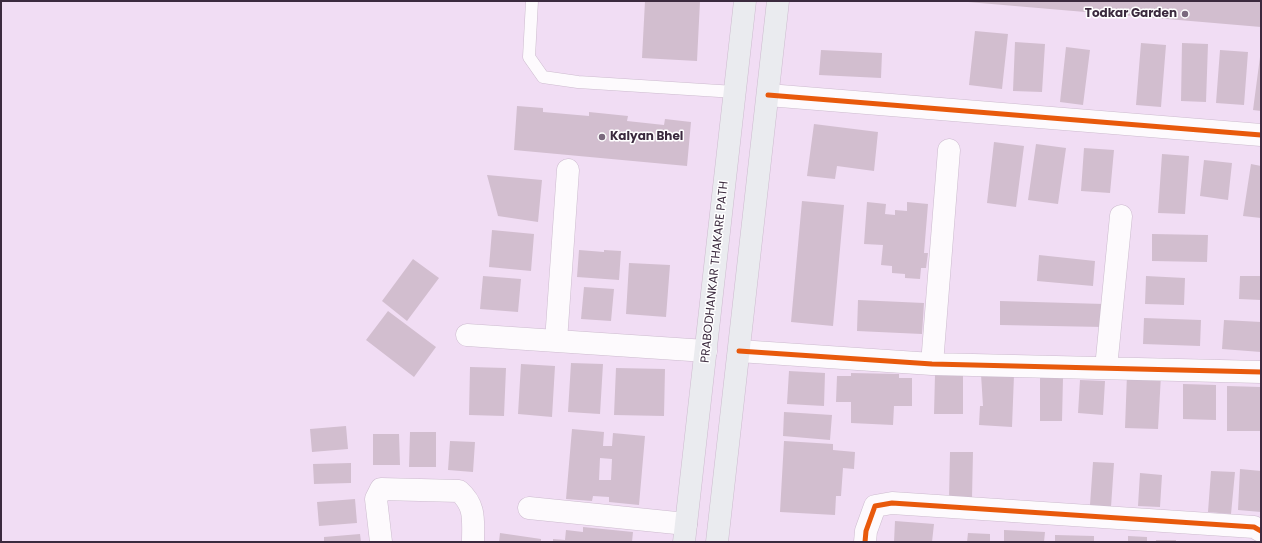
<!DOCTYPE html>
<style>
body{margin:0}
#map{position:relative;width:1262px;height:543px;overflow:hidden;background:#f1ddf4;font-family:Poppins,sans-serif}
canvas{display:block}
.frame{position:absolute;inset:0;border:2px solid #3b2a3e;pointer-events:none}
</style>
<div id="map">
<canvas width="1262" height="543"></canvas>
<div class="frame"></div>
</div>
<script>
const context = document.querySelector('canvas').getContext('2d');
context.lineJoin = 'round';
function fill(path, color) { context.fillStyle = color; context.fill(path, 'evenodd'); }
function stroke(path, color, width, dash) { context.strokeStyle = color; context.lineWidth = width; context.lineCap = dash ? 'butt' : 'round'; context.setLineDash(dash || []); context.stroke(path); }
function drawText(font, color, halo, rows, align = 'center') {
  context.font = font + ' Poppins,sans-serif'; context.lineWidth = 3; context.setLineDash([]); context.textBaseline = 'middle'; context.strokeStyle = halo; context.fillStyle = color; for (const [text, x, y, turn = 0] of rows) {
    context.save(); context.translate(x, y); context.rotate((+turn || 0) * Math.PI / 180); context.textAlign = isNaN(turn) ? turn : align; if (halo) context.strokeText(text, 0, 0); context.fillText(text, 0, 0); context.restore();
  }
}
fill(new Path2D(`
 M645,1h55l-3,60 -55,-3z
 M968,1h293v26l-293,-25z
 M975,31l33,3 -6,55 -33,-4z
 M1015,42l30,2 -3,48 -29,-1z
 M1141,43l25,2 -5,62 -25,-2z
 M1182,43l26,1 -2,58 -25,-1z
 M1066,47l24,3 -7,55 -23,-3z
 M821,50l61,3 -1,25 -62,-3z
 M1220,50l28,2 -4,53 -28,-2z
 M1260,57h1v54l-8,-1z
 M517,106l26,2v4l46,4v-4l39,4 -1,5 37,4 1,-6 26,3 -4,44 -173,-16z
 M814,124l64,8 -4,39 -37,-5 -2,13 -28,-3z
 M994,142l30,4 -8,61 -29,-4z
 M1036,144l30,4 -8,56 -30,-4z
 M1084,148l30,2 -4,43 -29,-2z
 M1162,154l27,2 -4,58 -27,-1z
 M1204,160l28,3 -4,37 -28,-4z
 M1251,164l10,2v52l-18,-2z
 M487,175l55,5 -4,42 -40,-6z
 M802,201l42,4 -11,121 -42,-4z
 M867,202l19,2 -1,10 10,1v-5l12,1v-9l21,2 -4,49h4l-2,15h-5l-1,11 -15,-1v-4l-13,-1v-7l-11,-1 2,-20 -19,-1z
 M492,230l42,4 -3,37 -42,-4z
 M1152,234l56,1 -1,27 -55,-1z
 M579,250l25,2v-2l17,1 -2,29 -42,-3z
 M1039,255l56,6 -2,25 -56,-5z
 M413,259l26,19 -32,43 -25,-20z
 M629,263l41,2 -4,52 -40,-3z
 M483,276l38,3 -3,33 -38,-3z
 M1146,276l39,2 -1,27 -39,-1z
 M1240,276h21v24l-22,-1z
 M584,287l30,2 -3,32 -30,-2z
 M858,300l66,3 -2,31 -65,-3z
 M1000,301l104,3 -1,23 -103,-2z
 M388,311l48,36 -22,30 -48,-37z
 M1144,318l57,2 -1,26 -57,-2z
 M1224,320l37,2v30l-39,-3z
 M571,363l32,1 -3,50 -32,-2z
 M521,364l34,2 -3,51 -34,-3z
 M470,367l36,1 -2,48 -35,-1z
 M616,368l49,1 -1,47 -50,-1z
 M789,371l36,2 -1,33 -37,-2z
 M851,373l48,1v4h13v28h-18l-1,19 -42,-2v-21h-15l1,-26h14z
 M981,374l33,1 -2,52 -33,-2 1,-19h3z
 M1127,374l34,1 -3,54 -33,-1z
 M935,375h28v39h-29z
 M1040,378h23l-1,43h-22z
 M1080,380l25,1 -2,34 -25,-2z
 M1183,384l33,1v35l-33,-1z
 M1227,386l34,1v44h-34z
 M784,412l48,3 -2,25 -47,-4z
 M346,426l2,23 -36,3 -2,-23z
 M572,429l32,3 -1,14h9l1,-13 32,3 -6,69 -30,-3v-5l-16,-1 -1,5 -26,-2zM600,458l12,1 -1,21h-12z
 M410,432h26v35h-27z
 M373,434h26l1,31h-27z
 M450,441l25,1 -2,30 -25,-2z
 M784,441l49,3v6l22,2 -1,17 -11,-1 -2,28h-5l-1,19 -55,-3z
 M950,452h23l-1,46h-23z
 M1093,462l21,1 -3,44 -21,-2z
 M351,463v20l-37,1 -1,-20z
 M1240,469l21,2v41l-23,-2z
 M1211,471l24,1 -4,42 -23,-2z
 M1140,473l22,2 -2,32 -22,-1z
 M355,499l2,24 -38,3 -2,-24z
 M895,521l39,3 -2,18h-38z
 M583,527l50,5 -1,10h-79v-3l12,1 1,-10 17,2z
 M1004,530l41,2 -1,10h-40z
 M500,533l41,6v3h-42z
 M968,533l22,1v8h-23z
 M360,534l1,8h-37v-5z
 M1055,535l39,1v6h-39z
 M1128,536l19,1v5h-19z
 M1156,540h20v2h-20z`), '#d2becf');
const lane = new Path2D(`
 M532,1l-3,56 14,20 35,5 157,10`);
const street = new Path2D(`
 M768,95l493,40
 M467,335l239,16
 M556,341l12,-171
 M739,351l193,13 329,8
 M932,364l17,-214
 M1106,368l15,-152
 M529,508l157,16
 M381,542l-5,-43 5,-10 78,2c17,15 14,29 14,51
 M865,542l1,-11 9,-25 17,-3 362,24 7,4`);
const secondary = new Path2D(`
 M684,542l61,-541
 M717,542l61,-541`);
stroke(lane, '#ccbbce', 13);
stroke(street, '#ccbbce', 23);
stroke(secondary, '#ccbbce', 23);
stroke(lane, '#fdfafd', 12);
stroke(street, '#fdfafd', 22);
stroke(secondary, '#eaebef', 22);
stroke(new Path2D(`
 M768,95l493,40
 M739,351l193,13 329,8
 M865,542l1,-11 9,-25 17,-3 362,24 7,4`), '#e8590c', 5);
for (const [x, y, r, color] of [
 [1185,14,4,"#7b697e"],
 [602,137,4,"#7b697e"]
]) { const dot = new Path2D(); dot.arc(x, y, r, 0, 2 * Math.PI); context.fillStyle = color; context.fill(dot); stroke(dot, '#fff', 1.5); }
drawText('bold 12px', '#3b2a3e', '#fff', [
 ["Todkar Garden",1177,14],
 ["Kalyan Bhel",610,137,"left"]
], 'right');
drawText('12px', '#3b2a3e', '#fff', [
 ["PRABODHANKAR THAKARE PATH",715,272,-84]
]);
</script>
